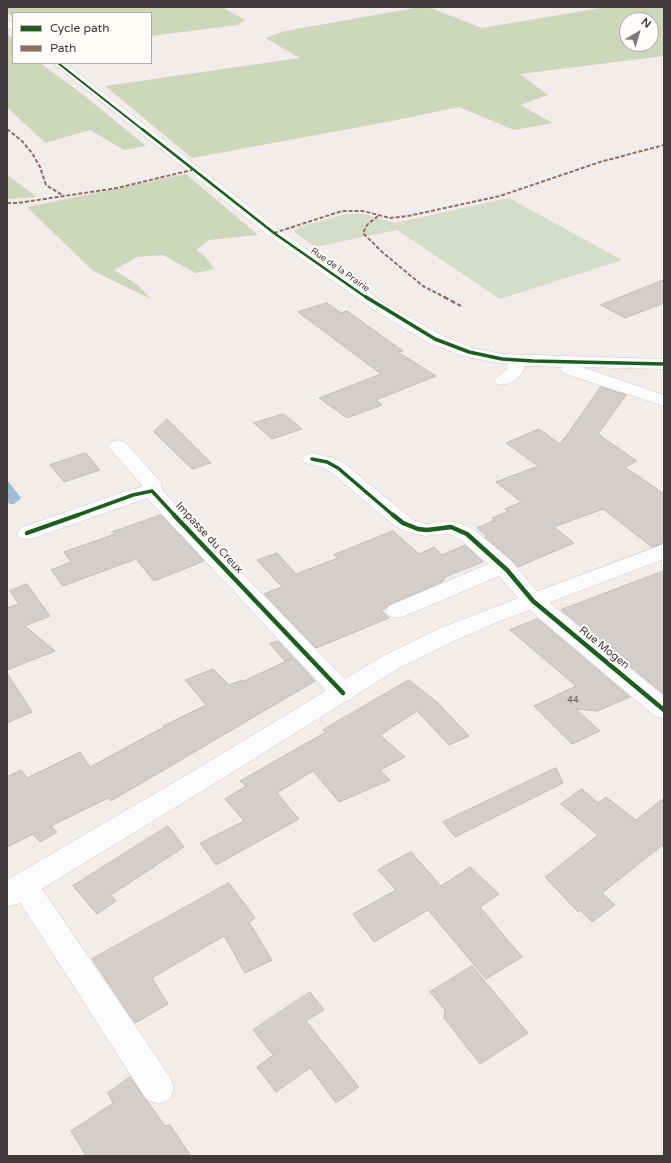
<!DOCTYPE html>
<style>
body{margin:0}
#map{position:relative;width:671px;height:1163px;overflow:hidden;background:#f2edeb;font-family:"Varela Round",sans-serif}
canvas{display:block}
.frame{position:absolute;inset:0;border:8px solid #3e3b3a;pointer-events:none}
.legend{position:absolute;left:12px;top:12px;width:140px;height:52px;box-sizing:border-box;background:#fefbf9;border:1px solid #b1aead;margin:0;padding:5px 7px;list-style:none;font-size:12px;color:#3e3b3a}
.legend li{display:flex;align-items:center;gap:8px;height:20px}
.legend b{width:20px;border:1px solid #b1aead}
.north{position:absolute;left:619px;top:12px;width:40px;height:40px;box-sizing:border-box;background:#fefbf9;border:1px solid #b1aead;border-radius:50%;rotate:38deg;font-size:11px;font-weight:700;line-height:16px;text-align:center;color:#3e3b3a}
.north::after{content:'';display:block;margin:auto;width:14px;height:18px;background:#7d7978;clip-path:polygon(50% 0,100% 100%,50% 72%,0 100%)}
</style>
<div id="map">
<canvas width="671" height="1163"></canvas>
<div class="frame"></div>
<ul class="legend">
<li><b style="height:5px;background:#1b5e20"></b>Cycle path</li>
<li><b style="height:5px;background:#8d6e63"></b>Path</li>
</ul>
<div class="north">N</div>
</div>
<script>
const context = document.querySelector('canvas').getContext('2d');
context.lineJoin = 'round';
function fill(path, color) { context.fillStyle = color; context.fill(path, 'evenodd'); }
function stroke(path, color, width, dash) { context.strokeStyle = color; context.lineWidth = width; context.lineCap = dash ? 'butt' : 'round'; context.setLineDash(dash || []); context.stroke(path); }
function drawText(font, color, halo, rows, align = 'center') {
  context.font = font + ' "Varela Round",sans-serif'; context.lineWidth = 4; context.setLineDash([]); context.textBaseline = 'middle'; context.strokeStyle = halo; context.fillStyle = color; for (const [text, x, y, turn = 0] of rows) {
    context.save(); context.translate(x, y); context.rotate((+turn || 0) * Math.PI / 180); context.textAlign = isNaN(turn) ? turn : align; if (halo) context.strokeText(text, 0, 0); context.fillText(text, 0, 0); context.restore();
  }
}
fill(new Path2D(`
 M509,198l113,62 -122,39 -103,-69 -82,17 -21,-15 5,-5 47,-13h18l30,9z`), '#d5dcc7');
fill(new Path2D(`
 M7,7h215l23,13 -7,5 -87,11v-23h-138v4l-6,-4z
 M420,7h8l54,21 124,-21h58v49l-144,18 28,21 -28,10 33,18 -39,7 -55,-23 -67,14 -200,37 -87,-72 195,-28 -35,-20 20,-7zM627,20h24v24h-24z
 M7,34l6,4v25h27l41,30 65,53 -22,4 -34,-20 -45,13 -38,-36z
 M186,174l72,61 -49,5 -13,10 9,6 9,13 -18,4 -33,-18 -26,2 -23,13 24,15 13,14 -58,-28 -66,-64z
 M7,175l30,22 -30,2z`), '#ced6bb');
fill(new Path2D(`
 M8,481l13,17c-4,3 -8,10 -14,4z`), '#a4bad4');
const building = new Path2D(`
 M664,280v23l-39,15 -24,-13z
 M327,303l14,10 6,-2 56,40 -5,1 38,24 -60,24 6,5 -35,13 -28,-20 62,-24 -83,-62z
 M601,387l25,8 -28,39 39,27 -12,6 39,27v49l-12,4 -49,-38 -49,18 20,16 -56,24 -6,-7 -27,-23 2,-1 -10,-8 18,-8 -3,-2 16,-7 -3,-2 16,-7 -25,-20 42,-16 -32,-23 33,-14 21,15z
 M284,414l18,15 -30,10 -18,-16z
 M167,419l44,44 -19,6 -38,-37z
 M86,453l14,17 -36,12 -14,-17z
 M161,515l43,46 -50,20 -18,-22 -73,27 -12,-16 20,-8 -7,-10 51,-18 -2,-2z
 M393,531l26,23 15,-7 8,8 23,-10 18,17 -36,14 -5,6 -54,23 -2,3 -5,2 8,8 -73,30 -52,-54 18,-7 -25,-27 20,-7 19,21 42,-16 -4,-3z
 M664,571v123l-103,-84z
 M27,584l23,32 -25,10 30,25 -48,19v-62l12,-4 -9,-13z
 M538,619l92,78 -33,14 -21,-2 24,22 -28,13 -38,-38 42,-20 -66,-56z
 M278,641l15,16 -8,4 -15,-17z
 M294,658l21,23 -204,120 -3,-3 -57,28 6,6 -17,10 -7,-8 -26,13v-70l14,-7 6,8 53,-26 10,15 74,-40 -1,-1 43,-21 -21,-25 28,-11 16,16 13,-5 1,1z
 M7,673l25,39 -25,11z
 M409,680l29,23 31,33 -20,9 -32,-34 -37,24 25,22 -25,13 10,10 -51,22 -26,-31 -36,22 22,26 -83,46 -16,-22 44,-22 -19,-22 21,-13 -6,-5 86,-49 -3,-2z
 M556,768l7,15 -108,54 -12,-15z
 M582,789l16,14 8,-6 30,23 28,-22v46l-62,49 13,12 -23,17 -12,-12 -2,2 -33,-35 53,-42 -37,-31z
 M168,826l16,21 -73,48 5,6 -19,13 -24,-28z
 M411,852l30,34 29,-19 29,27 -19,13 42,50 -36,22 -58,-69 -54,32 -21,-28 43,-24 -18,-20z
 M229,883l26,35 -6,4 23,38 -27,13 -21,-37 -72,42 16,26 -33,19 -43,-64z
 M472,966l56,67 -48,31 -36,-46 1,-8 -15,-18z
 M310,992l14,18 -18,11 53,66 -23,16 -26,-35 -34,24 -19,-25 16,-12 -20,-25z
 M130,1077l35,49 5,-1 21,31h-105l-15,-25 42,-28 -5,-10z`);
fill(building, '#d1cecc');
stroke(building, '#bfbcba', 1);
const minor = new Path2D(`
 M7,20l6,3v7l-6,-3z
 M53,63h12l214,167 107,74 55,31 33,13 28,6 162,5v10l-82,-2 82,28v11l-101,-33 -3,-4 2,-2 -37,-1c-3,12 -16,21 -28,18l-3,-4 13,-11 1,-4 -45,-9 -34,-13 -55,-33 -105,-74z
 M118,440l7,2 33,37 3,4 1,7 190,197 3,6 -3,6 -9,3 -9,-3 -187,-201 -113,40 -7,1 -7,-1 -3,-5 3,-5 106,-37 16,-4 -1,-3 -33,-38 3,-4z
 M312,453l22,5 11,6 68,56 14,4 24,-3 14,4 9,5 37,31 30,35 123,100v23l-9,-3 -130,-110 -26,-30 -94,40 -8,2 -8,-2 -3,-5 3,-5 99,-42 -26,-23 -12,-7 -26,2 -17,-4 -11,-5 -65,-55 -10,-5 -16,-4 -3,-4 3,-4z
 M24,873l10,4 136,200 4,11 -4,11 -12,5 -12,-5 -132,-206 -4,-8 4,-8z`);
const major = new Path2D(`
 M664,544v15l-169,64 -41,18 -55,27 -179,112 -203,124 -10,3v-27l195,-114 181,-110 55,-27 41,-16z`);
stroke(minor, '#ccc8c6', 1);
stroke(major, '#ccc8c6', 1);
fill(minor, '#fdfcfc');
fill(major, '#fdfcfc');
stroke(new Path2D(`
 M7,129l1,1`), '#8d6e63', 1.5, [3, 1.5]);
stroke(new Path2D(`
 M7,129l15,12 10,12 8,14 6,18 18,11
 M7,203h11l99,-15 75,-18
 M378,216l-11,9 -4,8 18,18 42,35 23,12
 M274,233l68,-22h21l27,7 18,-2 92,-20 100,-34 64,-17`), '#8d6e63', 2, [4, 2]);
stroke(new Path2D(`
 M444,297l17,9`), '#8d6e63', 2.5, [5, 2.5]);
stroke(new Path2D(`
 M58,63l85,67`), '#1b5e20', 2);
stroke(new Path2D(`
 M142,129l132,104 93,65`), '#1b5e20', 2.5);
stroke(new Path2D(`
 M366,297l69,42 34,13 33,7 31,2 131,3
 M312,459l15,3 11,6 56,48
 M75,516l58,-21 19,-4 23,25`), '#1b5e20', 3.5);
stroke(new Path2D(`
 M174,515l169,178
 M393,515l10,8 15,6 9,1 24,-3 16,7 40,36 26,31 131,109
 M27,533l51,-18`), '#1b5e20', 4.5);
drawText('9px', '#3e3b3a', '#fefbf9', [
 ["Rue de la Prairie",340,270,35]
]);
drawText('9px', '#63605e', null, [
 ["44",573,701]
]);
drawText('11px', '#3e3b3a', '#fefbf9', [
 ["Impasse du Creux",209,538,47],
 ["Rue Mogen",604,648,39]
]);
</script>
